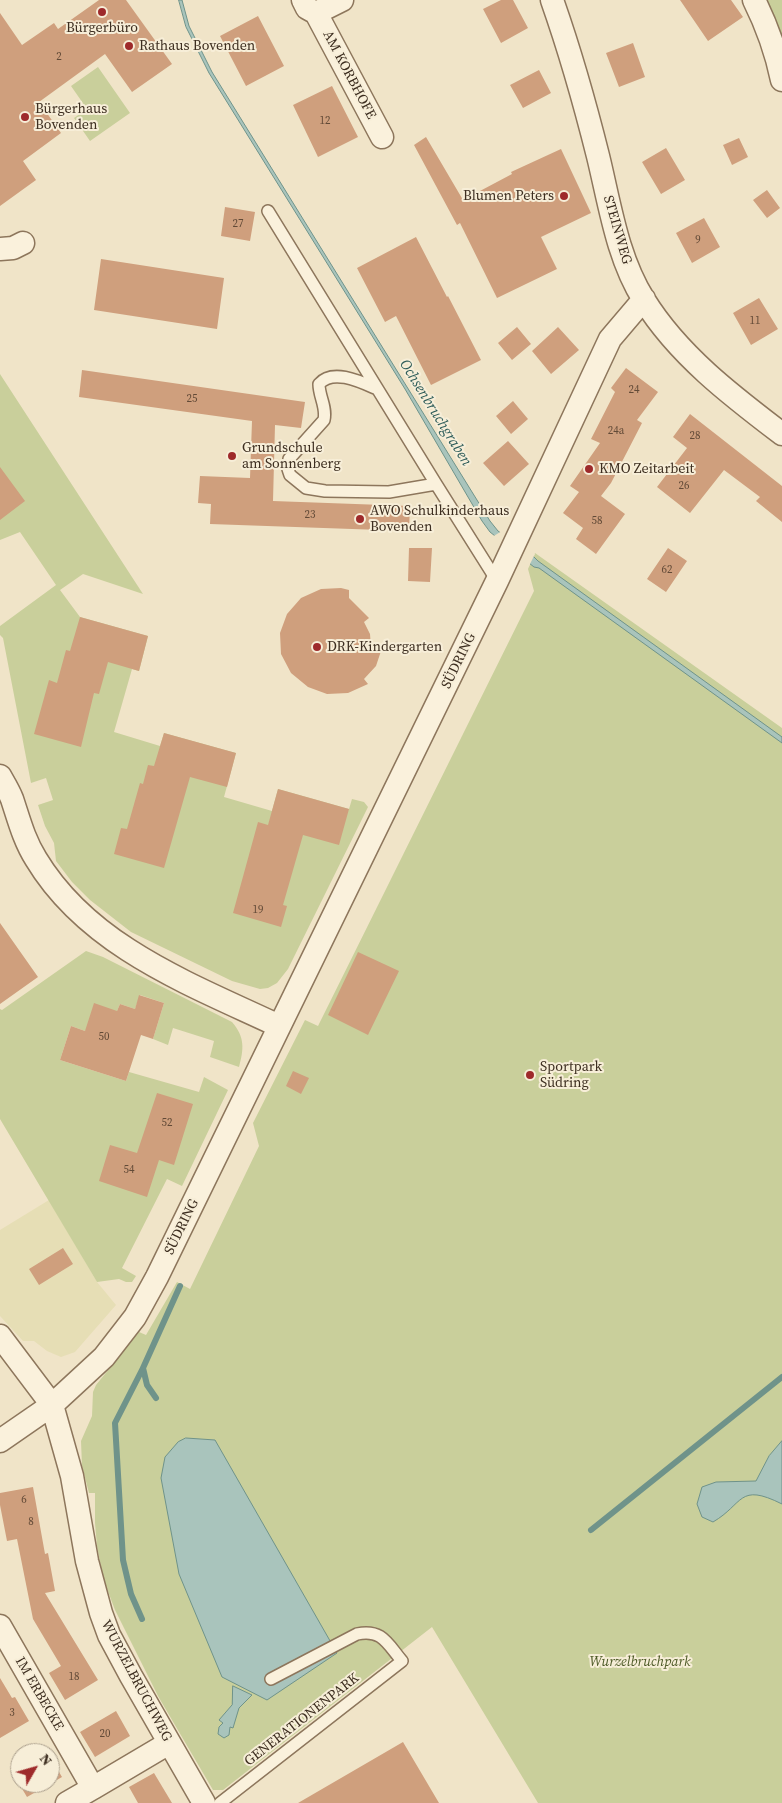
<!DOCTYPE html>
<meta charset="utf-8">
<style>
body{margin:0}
#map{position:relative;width:782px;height:1803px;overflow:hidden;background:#f0e4c8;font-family:"Source Serif 4",serif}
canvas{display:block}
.north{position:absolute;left:10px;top:1743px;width:50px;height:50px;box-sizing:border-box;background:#f7eed8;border:1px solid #ada18e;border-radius:50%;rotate:52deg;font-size:14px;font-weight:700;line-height:20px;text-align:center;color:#3d2e20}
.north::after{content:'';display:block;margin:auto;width:18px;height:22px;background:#9e2a2b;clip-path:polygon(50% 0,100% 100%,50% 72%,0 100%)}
</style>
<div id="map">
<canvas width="782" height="1803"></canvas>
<div class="north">N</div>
</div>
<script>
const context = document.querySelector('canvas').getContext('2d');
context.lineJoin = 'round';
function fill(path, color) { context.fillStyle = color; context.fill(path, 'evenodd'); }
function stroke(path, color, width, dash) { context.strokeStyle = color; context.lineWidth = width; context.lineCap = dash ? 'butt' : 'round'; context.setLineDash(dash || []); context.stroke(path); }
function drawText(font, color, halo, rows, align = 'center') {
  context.font = font + ' "Source Serif 4",serif'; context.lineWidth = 4; context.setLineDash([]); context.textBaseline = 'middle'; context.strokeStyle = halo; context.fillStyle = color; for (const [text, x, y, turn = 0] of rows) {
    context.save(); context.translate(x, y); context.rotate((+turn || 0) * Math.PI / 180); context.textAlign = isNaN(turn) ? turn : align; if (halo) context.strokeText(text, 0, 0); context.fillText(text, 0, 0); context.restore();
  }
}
fill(new Path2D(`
 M49,1200l48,82 19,23 -41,47 -14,5 -14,-6 -13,-10h-11l-23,-25v-86z`), '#e6deb5');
fill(new Path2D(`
 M762,0h20v51z
 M98,67l32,46 -40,28 -16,-23 13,-9 -16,-23z
 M0,374l143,220 -60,-20 -23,16 20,27 68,19 -9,35 -7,-2 -18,63 46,14 4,-13 72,20 -12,44 48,14 6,-22 71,20 3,-10 12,3 4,5 -80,162 -11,14 -9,5 -8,1 -28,-8 -101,-49 -41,-32 -18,-18 -16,-21 -2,-18 -9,-17 -7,-21 15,-5 -7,-22 -15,5 -28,-145 -3,-3v-9l56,-41 -36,-53 -20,8z
 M535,553l247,175v1075h-244l-106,-176 -209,163h-10l-55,-94 -43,-86 -12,-32 -6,-32 -2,-23v-30h-6l-7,-27 -1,-25 11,-25 1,-24 3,-7 43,-53 7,3 31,-53 13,7 69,-143 -6,-23 52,-103 13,6 216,-435 -6,-22z
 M86,951l17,6 129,65c13,15 12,27 7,45l-29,-10 4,-16 -41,-13 -5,17 -15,-6 11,-36 -24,-8 -5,14 -15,-5 -3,7 -32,20 -14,-5 -11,34 66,21 3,-9 70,20 5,-15 24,13 -46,96 -15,-7 -45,89 14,8 -4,6h-6l-7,-3 -22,3 -97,-163v-110l2,1z`), '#c9cf9b');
const water = new Path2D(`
 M179,0h3l7,26 23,46 278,449 8,10 36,26 4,4 244,176v6l-243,-175 -5,-1 -44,-35 -8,-11 -77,-132 -196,-316 -23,-46z
 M186,1438l29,2 122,213 -70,47 -45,-23 -43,-103 -18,-96 4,-21 13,-15z
 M782,1441v63c-44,-22 -38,0 -69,18l-11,-5 -5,-13 5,-17 14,-5 40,-1 13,-25z
 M233,1686l19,9 -13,13 -6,20 -3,-1 -1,8 -5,3 -6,-4 1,-7 4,-4 -4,-3 13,-15z`);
fill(water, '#a9c4bc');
stroke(water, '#6f938a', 1);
fill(new Path2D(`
 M502,531l33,23 -6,12 -37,-29z`), '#f0e4c8');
stroke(new Path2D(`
 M156,1398l-9,-13 -4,-17 37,-82
 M591,1530l191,-153
 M142,1619l-11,-25 -8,-34 -8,-137 28,-55`), '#6f938a', 6);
fill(new Path2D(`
 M99,0h27l46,64 -40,28 -27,-38 -66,48 22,31 -38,28 13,19 -36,26v-193l22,32 32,-22 4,6z
 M501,0h12l15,28 -27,15 -18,-34z
 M680,0h51l12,17 -35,24z
 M258,16l26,50 -38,20 -26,-50z
 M633,43l12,34 -26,10 -13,-34z
 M539,70l12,23 -28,15 -13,-23z
 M332,86l26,51 -40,20 -25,-52z
 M426,137l37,63 49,-26 -1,-2 50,-23 30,64 -50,24 16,32 -60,29 -37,-75 -3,2 -43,-80z
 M739,138l9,19 -16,8 -9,-20z
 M666,148l19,32 -24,14 -19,-32z
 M767,190l13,18 -13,10 -14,-18z
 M225,207l30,5 -5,29 -29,-5z
 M704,218l16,29 -28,16 -16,-30z
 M416,237l31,60 1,-1 33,64 -50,25 -35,-69 -11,6 -28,-54z
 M101,259l123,19 -7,51 -123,-19z
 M759,298l19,31 -27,16 -18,-32z
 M517,327l14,17 -19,16 -14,-17z
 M558,327l21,23 -28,24 -19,-23z
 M626,368l32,24 -21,28 5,3 -31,60 -10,13 24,18 -29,40 -20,-15 7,-11 -20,-15 16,-21 -9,-6 30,-43 -9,-4 24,-47 -4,-4z
 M82,370l223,32 -4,26 -26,-3 -2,76 137,5 -1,25 -199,-7 1,-20 -13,-1 2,-27 50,2 2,-57 -173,-24z
 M513,401l15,18 -17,15 -15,-18z
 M690,414l92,72v36l-26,-21 4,-4 -36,-27 -34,43 -33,-26 30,-39 -14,-11z
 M508,441l21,23 -25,22 -21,-23z
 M0,467l25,34 -25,19z
 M409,548h23l-2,34 -22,-1z
 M668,548l19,13 -21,31 -19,-13z
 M341,588l8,2v8l20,20 -5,4 6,12 1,13 11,1 -6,18 -12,13 4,5 -20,9 -21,1 -19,-7 -17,-14 -10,-19 -1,-21 7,-19 14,-16 20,-9z
 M80,617l68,19 -9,35 -31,-9 -9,32 -5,-1 -13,54 -47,-13 15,-54 8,3 9,-33 4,1z
 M164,733l72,20 -9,34 -37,-10 -26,91 -50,-14 7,-26 6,1 13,-46 3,1 5,-19 6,1z
 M278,789l71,20 -10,36 -36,-10 -20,70 4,1 -6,21 -48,-14 25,-91 10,3z
 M0,923l38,54 -38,27z
 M358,952l41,19 -31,64 -40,-20z
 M139,995l25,8 -11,36 -12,-4 -15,46 -66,-21 11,-34 14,5 9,-28 23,8 3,-7 15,5z
 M293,1071l16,7 -8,16 -15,-8z
 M157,1093l36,11 -19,61 -15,-5 -12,37 -48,-16 11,-36 27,8z
 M63,1248l10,16 -34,21 -10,-16z
 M33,1487l12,67 3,-1 7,38 -10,2 53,87 -33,20 -16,-27 12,-7 -28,-47 -16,-80 -10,2 -7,-36v-12z
 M0,1678l12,20 3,-1 14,24 -29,17z
 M116,1711l14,25 -35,21 -15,-25z
 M403,1742l36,61h-141z
 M50,1757l12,20 -35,20 -15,-25 8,-5v16h30z
 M154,1773l18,30h-34l-9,-16z`), '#cf9f7d');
const service = new Path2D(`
 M268,211l168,273 61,97
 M377,389c-16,-7 -44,-21 -58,-5 0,13 8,23 5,36l-35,39 -1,10 2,6 16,13 19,3 64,1 47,-8
 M220,1803l182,-142c-15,-18 -20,-32 -45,-27l-86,45`);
const minor = new Path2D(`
 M303,0l4,8 9,5 26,-13
 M552,0c18,51 33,104 46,156 12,49 19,101 46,144 34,55 88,96 138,134
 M754,0c13,26 22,51 28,80
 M316,13l66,124
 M0,249l13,-1 10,-5
 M0,776c4,7 9,15 12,23 7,21 12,41 24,60 53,88 154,125 243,167
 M0,1336l52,69 20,71 15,85 14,52 8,22 22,41 73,127
 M0,1441l52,-36 52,-48 31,-40 22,-40 340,-696 113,-242 34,-40
 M0,1626l93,162 76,-45
 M67,1803l26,-15`);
stroke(service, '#8d765c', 14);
stroke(minor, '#8d765c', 25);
stroke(service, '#faf1dc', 11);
stroke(minor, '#faf1dc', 22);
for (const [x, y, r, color] of [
 [102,12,5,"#9e2a2b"],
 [129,46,5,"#9e2a2b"],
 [25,117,5,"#9e2a2b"],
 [564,196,5,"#9e2a2b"],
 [232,456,5,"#9e2a2b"],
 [589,469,5,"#9e2a2b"],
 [360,519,5,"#9e2a2b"],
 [317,647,5,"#9e2a2b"],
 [530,1075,5,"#9e2a2b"]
]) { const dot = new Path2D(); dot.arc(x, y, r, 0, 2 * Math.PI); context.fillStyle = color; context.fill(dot); stroke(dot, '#f7eed8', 2); }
drawText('11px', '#624a37', null, [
 ["2",59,57],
 ["12",325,121],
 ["27",238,224],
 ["9",698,240],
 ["11",755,321],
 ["24",634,390],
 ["25",192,399],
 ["24a",616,431],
 ["28",695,436],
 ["26",684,486],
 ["23",310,515],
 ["58",597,521],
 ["62",667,570],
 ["19",258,910],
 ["50",104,1037],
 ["52",167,1123],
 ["54",129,1170],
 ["6",24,1500],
 ["8",31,1522],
 ["18",74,1677],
 ["3",12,1713],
 ["20",105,1734]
]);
drawText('14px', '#3d2e20', '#f7eed8', [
 ["Bürgerbüro",102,28,"center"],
 ["Rathaus Bovenden",139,46],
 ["Bürgerhaus",35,109],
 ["Bovenden",35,125],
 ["Blumen Peters",554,196,"right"],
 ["Grundschule",242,448],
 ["am Sonnenberg",242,464],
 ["KMO Zeitarbeit",599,469],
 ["AWO Schulkinderhaus",370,511],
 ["Bovenden",370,527],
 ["DRK-Kindergarten",327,647],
 ["Sportpark",540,1067],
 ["Südring",540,1083]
], 'left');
drawText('14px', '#3d2e20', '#f7eed8', [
 ["AM KORBHOFE",349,75,62],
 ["STEINWEG",617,230,74],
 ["SÜDRING",459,661,-64],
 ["SÜDRING",182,1227,-64],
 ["WURZELBRUCHWEG",136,1681,62],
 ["IM ERBECKE",39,1694,60],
 ["GENERATIONENPARK",302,1720,-38]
]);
drawText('italic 14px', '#4d5a26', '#f7eed8', [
 ["Wurzelbruchpark",640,1662]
]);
drawText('italic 15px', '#2f5d5a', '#f7eed8', [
 ["Ochsenbruchgraben",435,413,58]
]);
</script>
